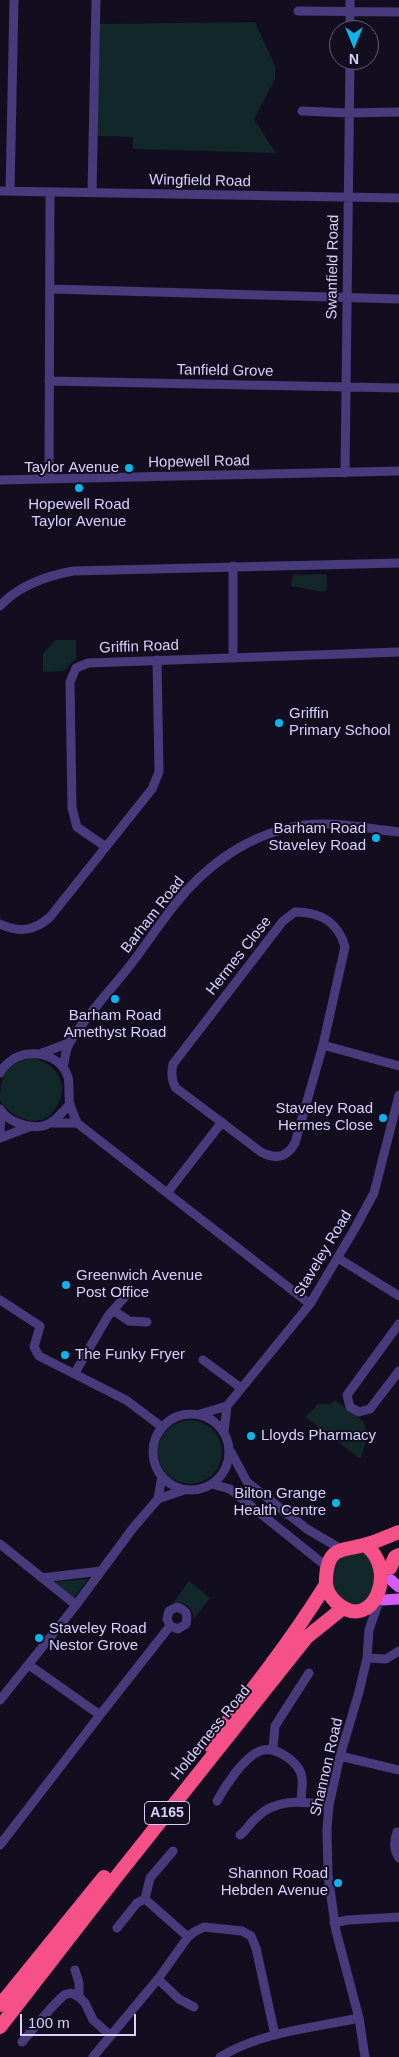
<!DOCTYPE html>
<style>
body{margin:0}
#map{position:relative;width:399px;height:2057px;overflow:hidden;background:#130e1f;font-family:Arial,sans-serif}
canvas{display:block}
.north{position:absolute;left:329px;top:20px;width:50px;height:50px;box-sizing:border-box;background:#130e1f;border:1px solid #635b78;border-radius:50%;rotate:180deg;font-size:14px;font-weight:700;line-height:20px;text-align:center;color:#dacffd}
.north::after{content:'';display:block;margin:auto;width:18px;height:22px;background:#0cb6eb;clip-path:polygon(50% 0,100% 100%,50% 72%,0 100%)}
.scale{position:absolute;left:20px;top:2014px;width:116px;height:22px;box-sizing:border-box;border:2px solid #dacffd;border-top:0;padding-left:6px;font-size:15px;line-height:18px;white-space:nowrap;color:#dacffd;-webkit-text-stroke:4px #130e1f;paint-order:stroke}
</style>
<div id="map">
<canvas width="399" height="2057"></canvas>
<div class="north">N</div>
<div class="scale">100 m</div>
</div>
<script>
const context = document.querySelector('canvas').getContext('2d');
context.lineJoin = 'round';
function fill(path, color) { context.fillStyle = color; context.fill(path, 'evenodd'); }
function stroke(path, color, width, dash) { context.strokeStyle = color; context.lineWidth = width; context.lineCap = dash ? 'butt' : 'round'; context.setLineDash(dash || []); context.stroke(path); }
function drawText(font, color, halo, rows, align = 'center') {
  context.font = font + ' Arial,sans-serif'; context.lineWidth = 4; context.setLineDash([]); context.textBaseline = 'middle'; context.strokeStyle = halo; context.fillStyle = color; for (const [text, x, y, turn = 0] of rows) {
    context.save(); context.translate(x, y); context.rotate((+turn || 0) * Math.PI / 180); context.textAlign = isNaN(turn) ? turn : align; if (halo) context.strokeText(text, 0, 0); context.fillText(text, 0, 0); context.restore();
  }
}
fill(new Path2D(`
 M255,22l20,44v13l-21,40 22,34 -143,-4v-12l-36,-1 3,-112z
 M325,574l2,2v12l-3,4 -33,-6 2,-11z
 M56,640h20v19l-7,6 -5,6 -21,1v-19z
 M32,1058c28,5 40,32 20,55 -15,17 -43,3 -52,-13 0,-25 6,-38 32,-42z
 M335,1400l28,21c6,13 3,23 -2,36l-2,1 -54,-41 13,-13h13z
 M158 1452a32 32 0 1 1 64 0a32 32 0 1 1-64 0Z
 M348,1551l19,1 17,37 -27,17 -13,-4 -12,-13 -1,-18 4,-9z
 M88,1579l-14,19 -19,-14v-2z
 M189,1581l21,17 -16,20c-1,-11 -10,-17 -21,-15z`), '#112729');
stroke(new Path2D(`
 M298,11l101,1
 M350,30v-30
 M302,111l47,2 50,-1
 M0,191l399,7
 M10,191l4,-191
 M92,193l4,-193
 M51,289l348,10
 M49,381l350,7
 M345,473l5,-413
 M49,479l1,-287
 M0,480l399,-9
 M233,566v92
 M0,606c19,-21 46,-30 73,-35l326,-8
 M106,847l-29,-20 -5,-19 -2,-126 6,-14 12,-5 311,-11
 M295,912c26,0 43,10 50,35l-22,98 -28,98c-8,14 -19,17 -34,9l-85,-64c-5,-8 -5,-15 -3,-24l110,-143z
 M0,924c20,9 34,7 50,-7l102,-128 7,-17 -2,-112
 M323,1045l76,21
 M42,1053l27,-10
 M63,1068c2,-8 2,-18 7,-26 16,-26 39,-50 58,-74 16,-20 29,-41 45,-61 32,-42 78,-75 132,-82 30,-4 63,4 94,7
 M0,1073c5,-10 17,-18 28,-19 16,-2 35,6 40,23 2,9 0,19 2,28 2,6 5,12 7,18l233,181
 M0,1109c9,15 38,24 53,12 6,-4 12,-12 17,-17
 M52,1123h25
 M0,1132l1,-21
 M0,1138l29,-11
 M167,1193l55,-71
 M338,1258l61,38
 M0,1300l40,26 -6,21 5,9 87,44 36,27
 M113,1310l16,11 18,1
 M399,1324l-52,71 3,12 9,5 11,-3 29,-38
 M203,1360l38,28
 M75,1373l33,-57 23,-26
 M153 1452a38 38 0 1 1 76 0a38 38 0 1 1-76 0Z
 M200,1414l27,-8 83,-102 44,-74 20,-37 25,-98
 M224,1432l3,-26
 M231,1452l16,30 60,47 34,20
 M212,1484l18,5 96,77
 M158,1499l26,-9
 M0,1544l76,61
 M42,1578l59,-7
 M367,1658l19,1 13,-8
 M29,1665l71,50 70,-89 -3,-7 2,-8 8,-4c10,4 11,6 9,17l-8,5 -8,-3
 M0,1700l76,-95 57,-77 25,-29 4,-23
 M273,1749l2,-23 34,-53
 M340,1756l59,14
 M217,1801c8,-15 27,-44 43,-50 15,-6 40,11 42,27 1,8 -1,16 -1,24
 M397,1832c-3,10 -4,16 2,26
 M240,1835c7,-5 10,-12 16,-17 21,-21 47,-16 73,-13
 M0,1845l100,-130
 M173,1851l-23,27 -5,21 43,38
 M334,1923l14,-3 51,-3
 M117,1928l20,-25 8,-4
 M75,1970l4,13v14
 M158,1979l21,20 15,8
 M22,2042l30,-35 12,-12 7,-2 8,4 6,6 8,17 17,15
 M93,2057l65,-78 30,-42 6,-5 10,-5 38,4 9,5 5,12 19,87
 M220,2057c41,-25 93,-29 139,-39
 M365,2057l-6,-39 -23,-87 -8,-56 -1,-46 2,-24 11,-49 19,-64 8,-34 2,-28 9,-26`), '#473b7c', 9);
stroke(new Path2D(`
 M391,1580l8,7
 M383,1600l16,-1`), '#d35bf7', 11);
stroke(new Path2D(`
 M365,1545c34,24 8,88 -27,59 -9,-8 -13,-15 -12,-26 2,-34 17,-26 41,-34 11,-3 21,-8 32,-12
 M390,1568l5,-11 4,-2
 M209,1745c41,-52 81,-103 116,-159
 M0,2005l104,-128
 M0,2027l117,-151 190,-239 36,-29`), '#f65088', 14);
for (const [x, y, r, color] of [
 [129,468,5,"#0cb6eb"],
 [79,488,5,"#0cb6eb"],
 [279,723,5,"#0cb6eb"],
 [376,838,5,"#0cb6eb"],
 [115,999,5,"#0cb6eb"],
 [383,1118,5,"#0cb6eb"],
 [66,1285,5,"#0cb6eb"],
 [65,1355,5,"#0cb6eb"],
 [251,1436,5,"#0cb6eb"],
 [336,1503,5,"#0cb6eb"],
 [39,1638,5,"#0cb6eb"],
 [338,1883,5,"#0cb6eb"]
]) { const dot = new Path2D(); dot.arc(x, y, r, 0, 2 * Math.PI); context.fillStyle = color; context.fill(dot); stroke(dot, '#130e1f', 2); }
for (const [x, y, w] of [
 [167,1813,45]
]) { const box = new Path2D(); box.roundRect(x - w / 2, y - 11.5, w, 23, 4); context.fillStyle = '#130e1f'; context.fill(box); stroke(box, '#dacffd', 1); }
drawText('bold 14px', '#dacffd', null, [
 ["A165",167,1813]
]);
drawText('15px', '#dacffd', '#130e1f', [
 ["Wingfield Road",200,181,1],
 ["Swanfield Road",333,267,-89],
 ["Tanfield Grove",225,371,1],
 ["Hopewell Road",199,462,-1],
 ["Griffin Road",139,647,-2],
 ["Barham Road",153,915,-52],
 ["Hermes Close",239,956,-52],
 ["Staveley Road",323,1254,-59],
 ["Holderness Road",211,1733,-51],
 ["Shannon Road",327,1767,-77]
]);
drawText('15px', '#dacffd', '#130e1f', [
 ["Taylor Avenue",119,468],
 ["Hopewell Road",79,505,"center"],
 ["Taylor Avenue",79,522,"center"],
 ["Griffin",289,714,"left"],
 ["Primary School",289,731,"left"],
 ["Barham Road",366,829],
 ["Staveley Road",366,846],
 ["Barham Road",115,1016,"center"],
 ["Amethyst Road",115,1033,"center"],
 ["Staveley Road",373,1109],
 ["Hermes Close",373,1126],
 ["Greenwich Avenue",76,1276,"left"],
 ["Post Office",76,1293,"left"],
 ["The Funky Fryer",75,1355,"left"],
 ["Lloyds Pharmacy",261,1436,"left"],
 ["Bilton Grange",326,1494],
 ["Health Centre",326,1511],
 ["Staveley Road",49,1629,"left"],
 ["Nestor Grove",49,1646,"left"],
 ["Shannon Road",328,1874],
 ["Hebden Avenue",328,1891]
], 'right');
</script>
